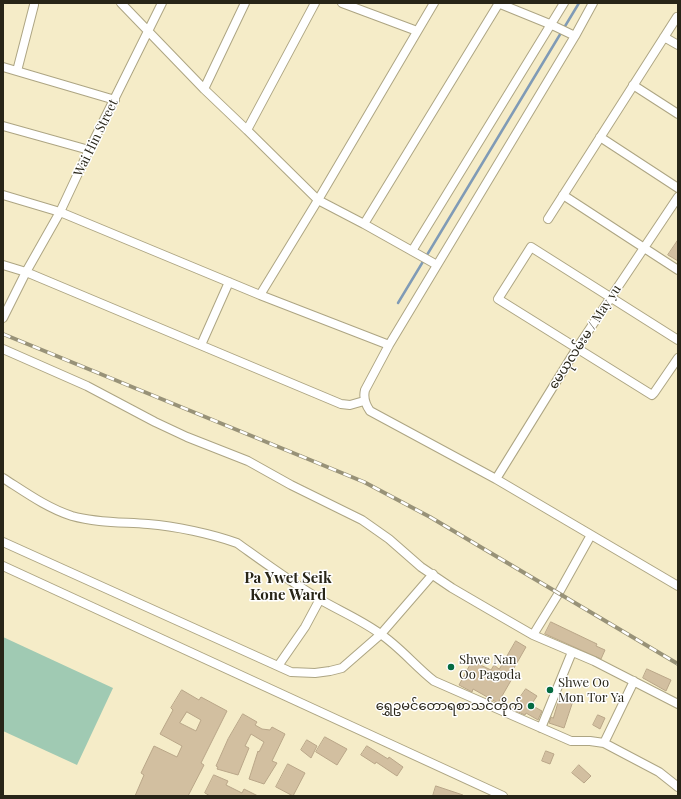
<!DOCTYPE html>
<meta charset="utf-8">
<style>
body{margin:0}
#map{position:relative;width:681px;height:799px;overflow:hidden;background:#f5ecc8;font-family:"Playfair Display",serif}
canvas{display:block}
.frame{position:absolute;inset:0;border:4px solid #282518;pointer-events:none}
</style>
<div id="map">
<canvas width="681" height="799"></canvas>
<div class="frame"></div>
</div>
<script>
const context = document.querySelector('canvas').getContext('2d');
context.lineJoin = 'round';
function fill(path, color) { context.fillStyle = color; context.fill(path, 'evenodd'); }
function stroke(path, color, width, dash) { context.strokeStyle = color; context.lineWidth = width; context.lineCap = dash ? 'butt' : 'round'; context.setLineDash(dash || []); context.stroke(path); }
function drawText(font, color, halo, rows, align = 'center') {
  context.font = font + ' "Playfair Display","Noto Sans Myanmar",serif'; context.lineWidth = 3; context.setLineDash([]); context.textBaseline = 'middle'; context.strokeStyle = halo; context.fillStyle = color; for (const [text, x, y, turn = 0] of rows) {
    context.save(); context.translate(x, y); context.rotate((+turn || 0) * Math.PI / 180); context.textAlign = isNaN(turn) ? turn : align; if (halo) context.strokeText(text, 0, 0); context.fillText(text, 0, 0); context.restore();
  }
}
fill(new Path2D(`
 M3,637l110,51 -36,77 -74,-34z`), '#a0cab3');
stroke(new Path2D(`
 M398,303l181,-300`), '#809bb6', 2.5);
const building = new Path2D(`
 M678,240v21l-10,-6z
 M551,622l46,22 -1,2 9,4 -4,9 -56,-25z
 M516,641l10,6 -16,28 3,2 -15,26 -25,-14 -1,3 -13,-7 13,-24 19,9 3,-5 5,4z
 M647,669l24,11 -5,11 -23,-13z
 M526,689l11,7 -6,9 11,6 -4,9 -12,-7 -1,2 -13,-6z
 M182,690l17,10 2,-3 26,14 -26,52 3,2 -16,31h-53l9,-21 -3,-2 13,-27 23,11 5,-11 -22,-12 13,-24 -2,-2zM187,712l14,8 -5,11 -16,-8z
 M560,697l13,4 -9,27 -15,-5 2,-6 2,1z
 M243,714l14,8 -2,3 7,4 8,1 2,-3 13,7 -13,27 5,2 -13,21 -15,-5 9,-28 1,1 5,-10 -13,-8 -6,12 4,2 -11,27 -21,-6 1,-2 -2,-1 12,-27z
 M598,715l7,3 -5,11 -7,-4z
 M325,737l22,12 -10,16 -21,-13z
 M307,740l10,6 -6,12 -10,-8z
 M367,746l21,13 1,-2 14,10 -6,9 -21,-14 -1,2 -14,-9z
 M546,751l8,3 -4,10 -8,-3z
 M288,764l17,9 -12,23 -17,-9z
 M579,765l12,11 -7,7 -12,-10z
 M214,775l14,6 -2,4 16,8 2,-4 14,7h-48l-5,-3z
 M436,786l27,9 -1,1h-29z`);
fill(building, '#d2bfa0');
stroke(building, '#b9a688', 1);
const minor = new Path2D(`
 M121,3l83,86 43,41 68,-127
 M342,3l75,28
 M498,3l54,22 23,11
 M593,3l-18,33 -186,309 -24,45c-2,8 0,14 5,21l126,68 182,107
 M664,37l14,8
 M3,67l112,33
 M17,71l17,-66
 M633,85l45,29
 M204,89l41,-86
 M3,126l86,24
 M247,130l71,70 46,24 73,41
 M600,137l78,51
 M3,195l57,17 200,83 129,50
 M563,195l115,75
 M548,219l129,-202
 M364,224l135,-221
 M412,251l152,-248
 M3,265l23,7 315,132 9,1 14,-4
 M260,295l58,-95 116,-197
 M3,318l23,-46 34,-60 29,-62 73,-147
 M678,340l-147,-93 -33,52 154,96 2,-2 24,-35
 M201,345l28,-63
 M3,349l84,37 68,36 32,15 61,24 43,24 71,35 27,19 32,28 31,21 36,21 45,26 61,26 84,43
 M3,478c22,14 44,30 69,38 25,7 51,6 76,8 27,2 64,10 89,19 28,20 55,40 84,57 19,11 40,20 58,33 20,13 36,33 55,48l137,60h19l14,2 55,29 19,15
 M496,479l81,-131 101,-151
 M3,542l288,130 24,1 15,-2 12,-3 39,-34 52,-60
 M3,566l500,230
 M533,635l24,-39 34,-61
 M278,666l27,-39 15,-28
 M541,728l31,-76
 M604,743l30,-62`);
stroke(minor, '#ada583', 10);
stroke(minor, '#fff', 8);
const rail = new Path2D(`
 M3,334l361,148 66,35 248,147`);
stroke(rail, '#989278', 4);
stroke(rail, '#fff', 2.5, [8]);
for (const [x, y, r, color] of [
 [451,667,4,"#046b42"],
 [550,690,4,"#046b42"],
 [531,706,4,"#046b42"]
]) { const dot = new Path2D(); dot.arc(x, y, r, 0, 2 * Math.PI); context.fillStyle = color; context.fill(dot); stroke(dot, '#fff', 1.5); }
drawText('13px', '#282518', '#fff', [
 ["Wai Hin Street",96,138,-64],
 ["မေယုလမ်းမ / May yu",585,337,-57]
]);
drawText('13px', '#282518', '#fff', [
 ["Shwe Nan",459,660],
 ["Oo Pagoda",459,675],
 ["Shwe Oo",558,683],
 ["Mon Tor Ya",558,698],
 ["ရွှေဥမင်တောရစာသင်တိုက်",523,706,"right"]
], 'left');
drawText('bold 15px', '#282518', '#fff', [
 ["Pa Ywet Seik",288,578],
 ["Kone Ward",288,595]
]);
</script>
